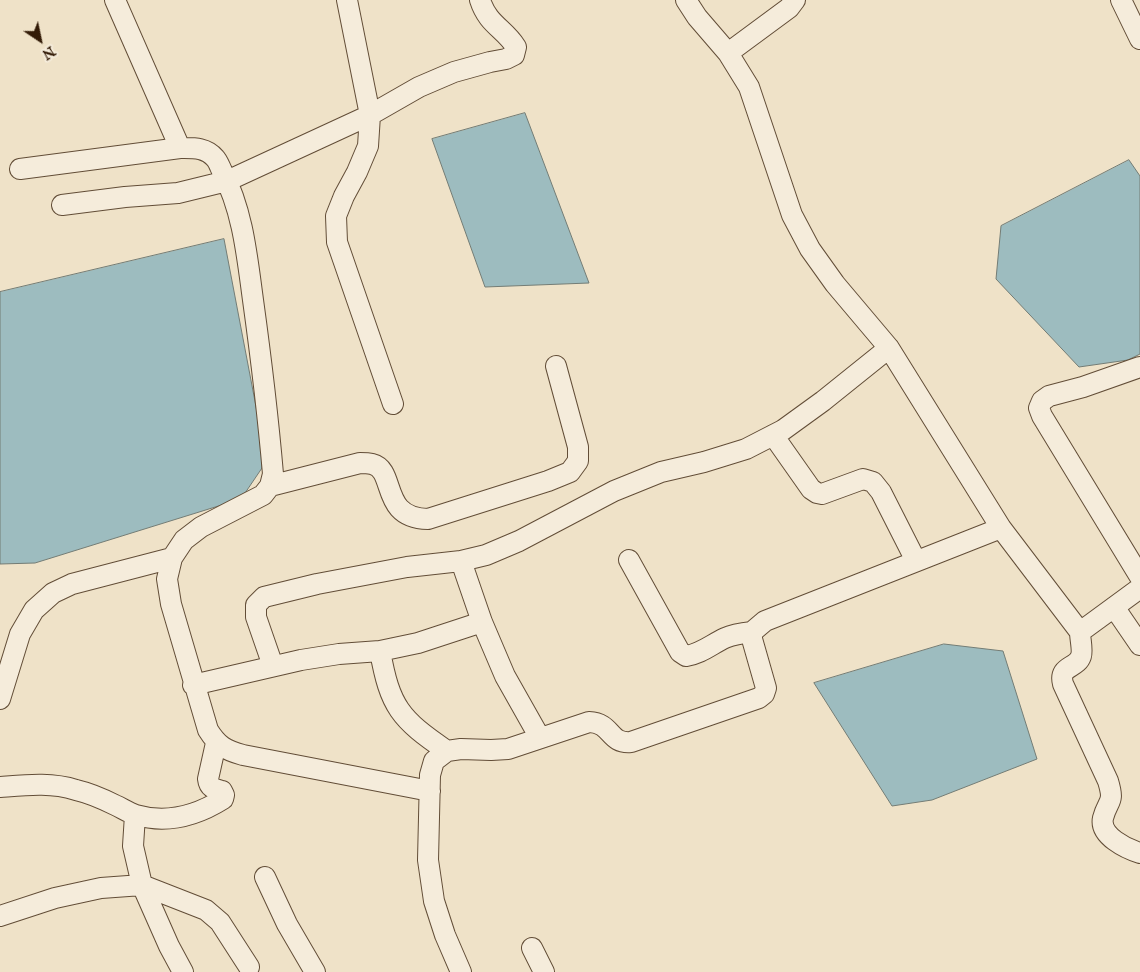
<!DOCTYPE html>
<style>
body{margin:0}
#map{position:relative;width:1140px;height:972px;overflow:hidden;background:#efe2c8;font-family:"IM FELL English",serif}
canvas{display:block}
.north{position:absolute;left:15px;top:15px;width:50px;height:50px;-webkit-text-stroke:4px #f5ecdb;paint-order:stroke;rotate:146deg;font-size:14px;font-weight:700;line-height:20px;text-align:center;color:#331b07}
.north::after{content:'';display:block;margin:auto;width:18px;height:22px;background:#331b07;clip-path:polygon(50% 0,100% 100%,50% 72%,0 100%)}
</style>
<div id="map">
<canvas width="1140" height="972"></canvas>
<div class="north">N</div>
</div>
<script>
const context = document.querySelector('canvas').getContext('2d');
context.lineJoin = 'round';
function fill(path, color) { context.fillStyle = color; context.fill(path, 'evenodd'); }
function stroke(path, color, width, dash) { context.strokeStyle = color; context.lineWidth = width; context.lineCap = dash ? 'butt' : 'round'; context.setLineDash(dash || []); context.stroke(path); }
const water = new Path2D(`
 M525,113l64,170 -104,4 -53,-148z
 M1129,160l11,16v178l-12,6 -49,7 -83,-88 5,-53z
 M224,239l38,199v30l-21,31 -206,64 -35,1v-272z
 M944,644l59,7 34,108 -105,41 -40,6 -78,-123z`);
fill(water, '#9dbcbf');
stroke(water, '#737c75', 1);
const minor = new Path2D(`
 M115,0l65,148
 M347,0l23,115 -2,31 -11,26 -13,24 -8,20 1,26 56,162
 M686,0l11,17 31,36 21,34 43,128 18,34 25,35 54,64 112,180 79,104
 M1121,0l19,39
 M728,53l61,-45 6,-8
 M20,169l160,-21c13,0 26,-1 35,10 3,3 5,9 7,13 21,40 25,85 31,129 8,58 15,116 20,174l-3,12 -7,9 -62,32 -17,13 -12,18 -5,21 4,25 37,126c10,16 17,20 35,25l187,36
 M62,205l63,-8 53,-4 49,-12 143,-66 49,-28 35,-15 36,-10 16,-3 8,-4 2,-8c-12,-19 -28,-22 -36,-47
 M1140,367l-57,20 -34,9 -7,5 -3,7 3,8 98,161
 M773,435l38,54 6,4 5,1 41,-15 10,3 8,10 35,69
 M270,486l90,-23c4,0 8,0 12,1 25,6 7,54 56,55l120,-38 22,-9 8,-11v-14l-22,-81
 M629,560l51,92 6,4c15,-2 26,-12 39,-18 9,-4 18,-5 27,-6
 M461,561l21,61 23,54 35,62
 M1140,588l-60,44c0,7 3,18 1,24 -4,13 -23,9 -18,28l45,97c7,23 0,18 -5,37 -4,18 24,31 37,35
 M1114,607l26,38
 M380,651c10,56 20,68 67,100
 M273,666l-17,-49v-12l8,-8 53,-13 90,-17 54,-6 25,-6 33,-14 95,-50 47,-19 43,-10 42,-13 37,-19 40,-29 66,-53
 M193,685l108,-25 38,-6 41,-3 38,-8 64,-21
 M0,699l20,-65 14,-24 19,-17 19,-9 100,-26
 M0,787c26,-2 51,-5 76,3 13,3 27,9 39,15 7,3 14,8 21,10 31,9 60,1 87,-16l1,-4 -2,-4c-8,-2 -13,-3 -14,-12l8,-36
 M135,815l-2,31 9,39 27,61 14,26
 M265,877l22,47 28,48
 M0,916l55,-18 46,-10 41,-3 64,25 14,12 29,45
 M532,948l12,24
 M461,972l-16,-37 -11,-34 -6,-41 2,-85 4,-14 13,-10 14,-2 30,1 17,-1 81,-27c24,1 19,22 42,20l128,-44 5,-4 2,-6 -14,-49v-7l13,-11 236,-93`);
stroke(minor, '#624d37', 22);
stroke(minor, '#f5ecdb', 20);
</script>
